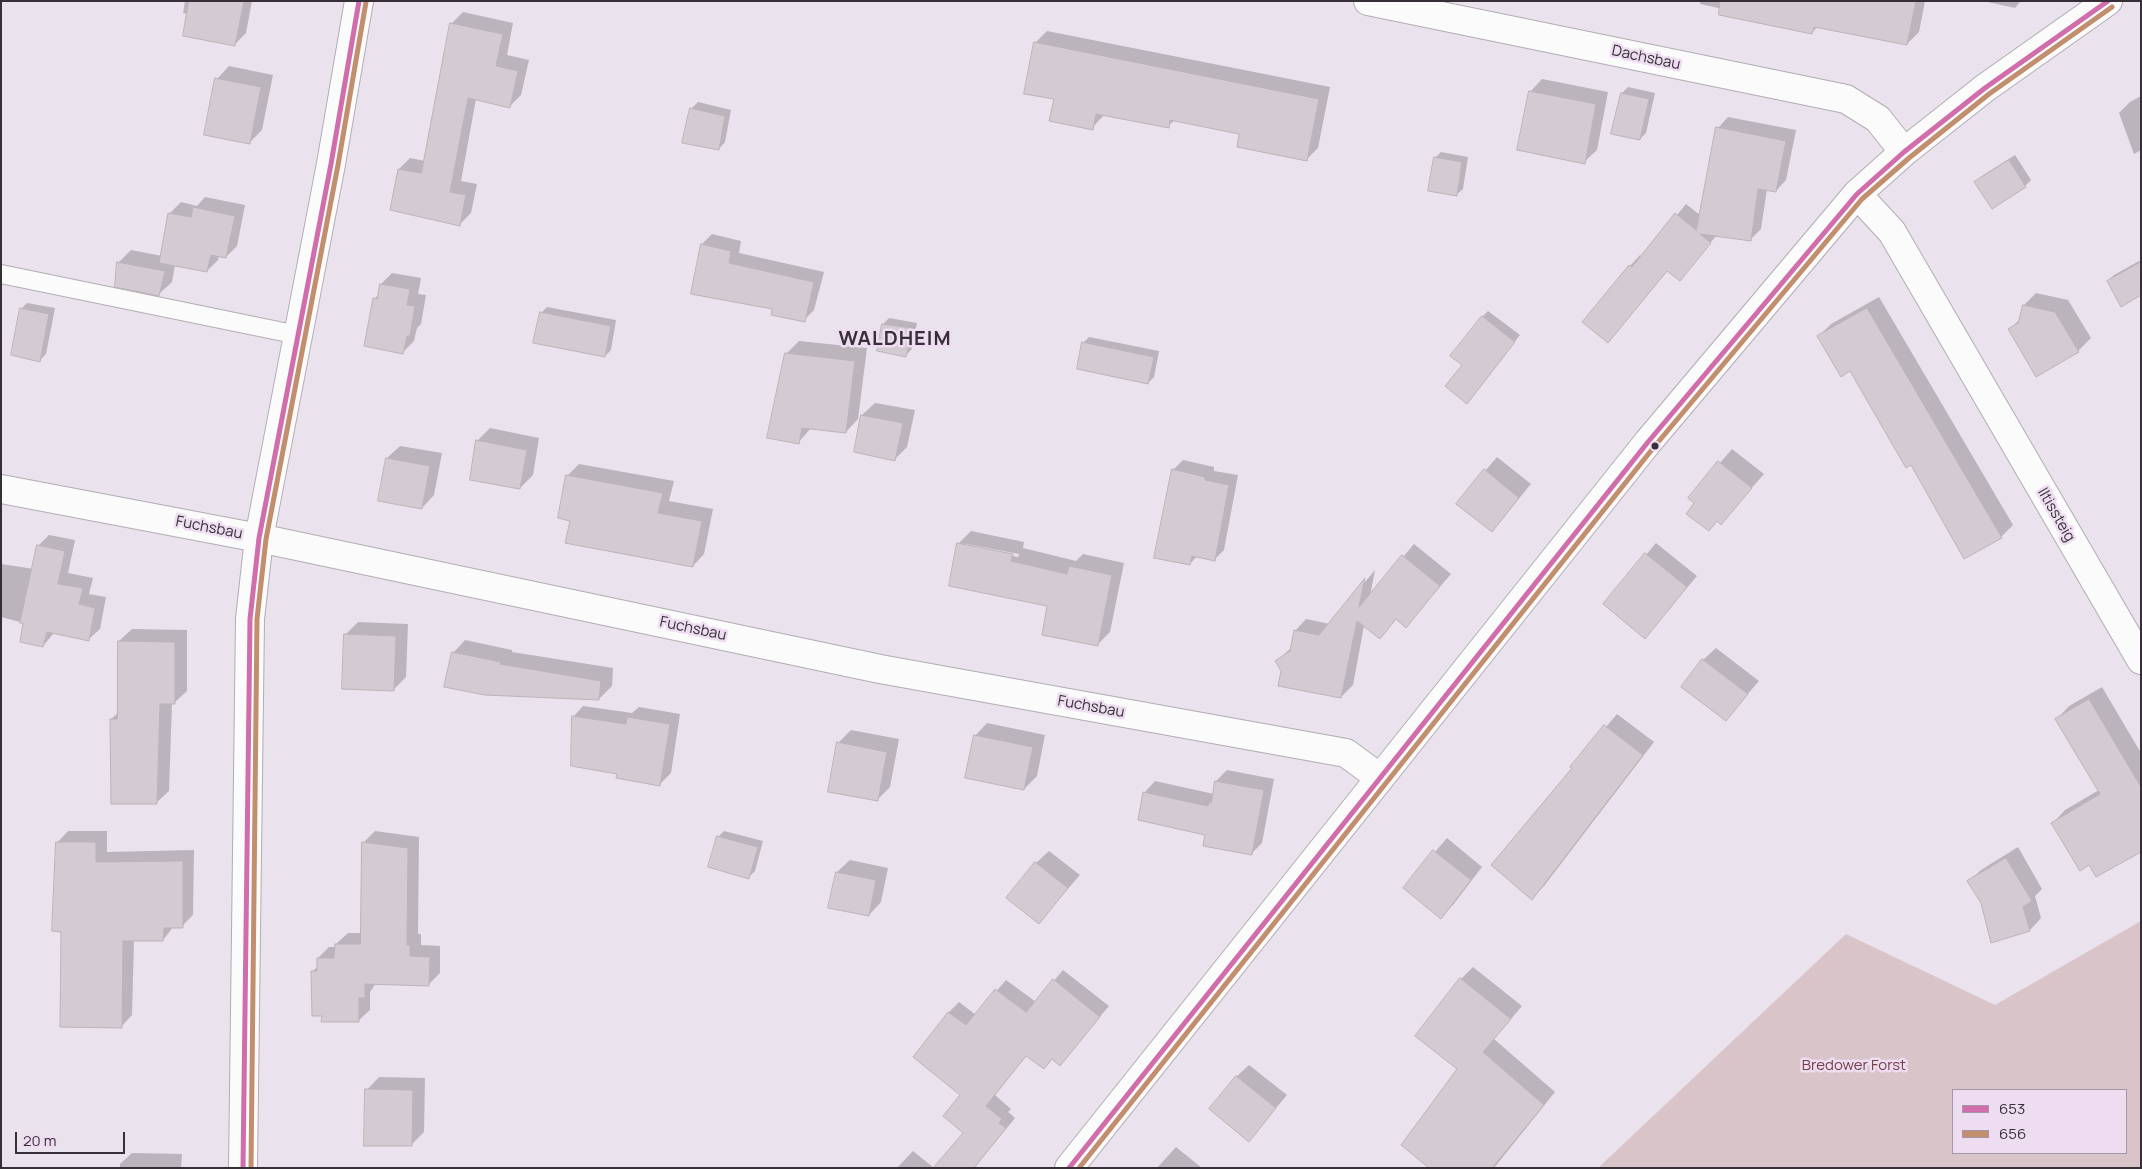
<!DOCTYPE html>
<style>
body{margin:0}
#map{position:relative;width:2142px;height:1169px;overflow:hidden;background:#eae2ec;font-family:Manrope,sans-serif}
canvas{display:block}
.frame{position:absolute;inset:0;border:2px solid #362f37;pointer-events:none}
.legend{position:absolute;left:1952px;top:1089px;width:175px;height:65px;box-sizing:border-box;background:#eeddf1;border:1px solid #a497a7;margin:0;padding:6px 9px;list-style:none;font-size:15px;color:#362f37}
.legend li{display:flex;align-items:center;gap:10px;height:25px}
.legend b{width:25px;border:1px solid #a497a7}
.scale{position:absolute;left:15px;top:1132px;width:110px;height:22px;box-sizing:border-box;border:2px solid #362f37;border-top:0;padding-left:6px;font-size:15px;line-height:18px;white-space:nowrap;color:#362f37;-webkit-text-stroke:4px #eeddf1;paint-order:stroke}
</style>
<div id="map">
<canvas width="2142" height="1169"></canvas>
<div class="frame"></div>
<ul class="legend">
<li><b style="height:6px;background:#d06daa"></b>653</li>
<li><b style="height:6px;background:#c18f6e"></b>656</li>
</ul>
<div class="scale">20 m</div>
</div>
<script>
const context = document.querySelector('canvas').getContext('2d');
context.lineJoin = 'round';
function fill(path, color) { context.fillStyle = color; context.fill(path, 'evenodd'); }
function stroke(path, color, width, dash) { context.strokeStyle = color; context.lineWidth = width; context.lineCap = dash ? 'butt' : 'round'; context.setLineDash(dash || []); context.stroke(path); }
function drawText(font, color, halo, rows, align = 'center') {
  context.font = font + ' Manrope,sans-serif'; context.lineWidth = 5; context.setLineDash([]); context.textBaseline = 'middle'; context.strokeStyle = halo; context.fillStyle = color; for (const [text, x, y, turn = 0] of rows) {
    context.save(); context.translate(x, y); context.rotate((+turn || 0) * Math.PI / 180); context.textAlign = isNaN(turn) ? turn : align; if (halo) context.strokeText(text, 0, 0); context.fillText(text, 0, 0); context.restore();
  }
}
fill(new Path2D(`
 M2141,921v247h-543l248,-234 149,71zM1953,1090h173v63h-173z`), '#d9c4ca');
fill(new Path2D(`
 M185,1h67l-6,32 -11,11 -47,-30 -5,-1z
 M1700,1h29l-6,8 -23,-5z
 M1763,1h162l-6,31 -12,12 -89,-18 -6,7z
 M1983,1h38l-6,7z
 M463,12l50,11 -6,32 22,5 -8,35 -11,11 -34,-7 -15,82 16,3 -6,29 -11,11 -61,-55 11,-11 15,3 27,-138z
 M1047,31l283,56 -12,61 -12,12 -65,-27 -66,-13 -7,6 -63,-12 -13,14 -37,-29 -20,-56z
 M229,66l44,9 -11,55 -12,12 -33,-63z
 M1542,79l66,13 -11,58 -13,12 -54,-70z
 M1628,87l27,6 -9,40 -6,6 -18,-46z
 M2141,96v54l-7,4 -15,-41 11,-11z
 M698,102l33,8 -6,32 -6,7 -36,-7 9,-34z
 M1728,117l68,13 -10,50 -10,11 -9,-2 -6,40 -11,11 -33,-5 -37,44 -12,-9 -60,71 -24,-19 46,-56 10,-11 2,2 44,-53 14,11 18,-87z
 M1441,152l27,5 -5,32 -7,6 -21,-37z
 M2015,155l16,25 -6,6 -49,-4 6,-6z
 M205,197l40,8 -8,41 -11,11 -7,-1 -1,4 -11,11 -32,-6 -3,17 -13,12 -41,-31 13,-13 31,6 8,-43 11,-11 16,4z
 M712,234l29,7 -2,12 85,19 -10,38 -10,10 -30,-12 -82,-15 10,-49z
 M2139,261l2,3 -33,17 6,-6z
 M392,273l29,5 -3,16 8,1 -5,29 -4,4 -3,13 -12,12 -28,-54 5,-5 2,-10z
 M2036,293l32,7 23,38 -13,13 -69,-21 11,-11 4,-14z
 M1879,297l134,228 -12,12 -90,-73 -60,-94 -32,-34 12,-12z
 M27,303l28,5 -9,46 -6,6 -19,-51z
 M547,307l69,13 -5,30 -6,6 -64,-43z
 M1488,311l32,24 -53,67 15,-85z
 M889,318l28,5 -5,26 -6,6 -23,-31z
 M1089,337l70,14 -5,26 -6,6 -65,-40z
 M799,341l68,7 -9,71 -12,13 -35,-4 -13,15 -12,-89z
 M875,403l40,7 -8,37 -13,13 -32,-45z
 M490,428l49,10 -6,37 -13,13 -43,-47z
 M400,446l42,7 -8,42 -12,13 -35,-50z
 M1732,449l32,25 -43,49 -31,-25z
 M1497,457l34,27 -39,47 -34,-28z
 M1183,460l31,7v4l24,4 -14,75 -10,10 -17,-4 -7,8 -17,-94z
 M579,464l95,17 -5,20 44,8 -9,45 -11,12 -122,-46 -4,-44z
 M971,531l53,11 -1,6 53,13 7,-7 41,9 -14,69 -13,13 -48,-40 -91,-61zM966,544l53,10 -1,3 -52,-11z
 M49,535l26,5 -7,33 25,5 -4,16 17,3 -6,32 -11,10 -35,-6 -11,13 -19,-23 -23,-6v-53l33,5 4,-23z
 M1656,543l41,33 -52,61 -40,-33z
 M1414,544l37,30 -45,52 -9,-8 -18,20 -15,-12 -11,59 -12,12 -59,-26 -5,-10 15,-14 3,-16 11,-12 24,5 45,-54 -5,26z
 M358,622l50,2 -2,53 -13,13 -47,-56z
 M132,629l55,1v61l-13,12h-2l-3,88 -13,12 -45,-84 7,-6 1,-72z
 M465,640l47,10v2l101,16 -1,18 -13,13 -146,-46z
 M1716,648l43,33 -33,38 -23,-59z
 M2102,687l39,66v99l-51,11 -37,-40 12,-13 34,-20 -42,-71 12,-13z
 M583,706l49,7 7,-6 41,7 -9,59 -11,11 -41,-11 -46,-56z
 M1617,714l37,28 -110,144 -12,12 41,-130 -1,-1z
 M987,723l58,12 -8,41 -13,13 -49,-53z
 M851,730l48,9 -9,48 -13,13 -39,-57z
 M1227,770l47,9 -12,64 -11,11 -45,-20 -67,-15 6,-27 10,-11 59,13 2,-13z
 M68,831h39v21l87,-2 -1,65 -11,11h-8l-11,14h-29l-2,75 -11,12 -59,-96 -5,-88z
 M375,831l44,6 -1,97h3v11l19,1v27l-11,11 -53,-1 -6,9v18l-12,11 -35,-6 -11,-43 6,-6v-8l11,-11h7v-3l12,-11h14l2,-91z
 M724,831l39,10 -8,30 -6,6 -31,-40z
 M1447,838l35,29 -29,38 -12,12 -36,-30z
 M2018,847l24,42 -7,7 6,22 -11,12 -48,-27 -13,-22 12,-11z
 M1049,851l31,24 -41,47 -3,-59z
 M850,860l38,8 -7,34 -12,13 -39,-8 7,-35z
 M1473,967l49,39 -28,33 61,53 -61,76h-34l-2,-99 -41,-34 44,-56z
 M1063,970l46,36 -49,58 -7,-6 -9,10 -17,-13 -32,40 16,14 -3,3 7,6 -41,50h-19l9,-36 -3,-37 -46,-38 34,-45 10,-10 17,13 30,-35 30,22z
 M1249,1065l38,30 -38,45 -13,-63z
 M379,1077l46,1 -1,54 -13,13 -44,-55z
 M1176,1147l26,21h-45z
 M913,1151l21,17h-37z
 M132,1153l50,1 -1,14h-61v-4z`), '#0003');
const building = new Path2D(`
 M189,1h55l-9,45 -52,-10z
 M1720,1h196l-9,44 -93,-18 -2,7 -93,-19z
 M450,23l53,11 -7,32 22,5 -8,37 -42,-10 -18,94 16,3 -6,31 -70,-16 8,-41 23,4z
 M1034,42l285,57 -12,62 -70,-14 2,-13 -69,-14 -1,8 -73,-14 -3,16 -44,-9 5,-22 -30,-5z
 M215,78l46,9 -11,57 -46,-9z
 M1529,91l67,13 -11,60 -68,-14z
 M1621,93l28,6 -9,41 -29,-6z
 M690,108l35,8 -6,34 -37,-7z
 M1716,127l70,14 -10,51 -18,-3 -7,52 -51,-7 11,9 -31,38 -13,-10 -59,72 -26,-21 47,-57 3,2 43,-54 21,17z
 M1434,157l28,5 -5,34 -29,-5z
 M2009,160l17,27 -34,22 -18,-27z
 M193,207l42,9 -9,42 -15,-3 -4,17 -48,-9 9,-50 23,4z
 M701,244l30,7 -2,12 85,19 -9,40 -34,-7 1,-6 -81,-15z
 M117,262l48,9 -6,25 -44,-9z
 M2141,262v33l-20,12 -14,-26z
 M380,284l30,5 -3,16 8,1 -5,30h-3l-4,18 -39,-8 9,-48 4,1z
 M2023,305l32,7 24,40 -43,25 -28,-48 10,-6z
 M20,308l29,6 -9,48 -29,-7z
 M1867,308l135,230 -38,21 -53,-94 -5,3 -56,-97 -9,6 -24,-41z
 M540,312l71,14 -6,31 -72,-14z
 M1482,316l33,26 -48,62 -22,-18 17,-21 -12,-9z
 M882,324l30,4 -6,29 -29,-6z
 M1082,342l72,15 -6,27 -71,-15z
 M785,353l70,8 -9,72 -44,-5 -3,16 -32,-6z
 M861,415l42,8 -8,38 -41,-9z
 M476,440l51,10 -7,39 -50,-9z
 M386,458l44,8 -8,43 -44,-8z
 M1718,461l34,27 -31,37 -4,-4 -8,10 -23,-17 8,-11 -6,-5z
 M1172,469l33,8v3l24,5 -14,76 -23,-5 -2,9 -36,-7z
 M1484,469l35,29 -27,34 -36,-28z
 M566,475l97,18 -5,20 44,8 -9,46 -128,-24 5,-22 -12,-3z
 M957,543l56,11 -2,7 56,13 2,-8 43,9 -14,71 -56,-11 5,-29 -98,-20z
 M37,545l28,6 -7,33 25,4 -4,16 16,4 -6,33 -42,-9 -4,15 -23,-5 3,-19h-3z
 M1645,553l42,34 -42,52 -42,-35z
 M1402,555l38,31 -34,42 -10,-9 -16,20 -23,-18 -16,77 -63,-12 3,-15 -6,-10 15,-10 4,-21 25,5 46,-57 -6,29z
 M344,634l52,2 -2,55 -52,-2z
 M118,641l57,1v62h-15l-3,100h-46l-1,-85h7z
 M452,652l49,10 -1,2 101,17 -2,19 -114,-5 -41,-8z
 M1702,659l46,35 -22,27 -45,-34z
 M2089,699l52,88v65l-45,25 -7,-12 -9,6 -29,-48 49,-29 -45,-75z
 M572,716l54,8 1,-7 43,7 -10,62 -44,-8 1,-4 -46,-8z
 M1604,725l39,30 -111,145 -41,-35 81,-97 -2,-1z
 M974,735l59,12 -9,43 -59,-12z
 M837,742l50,10 -9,49 -50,-9z
 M1215,781l49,9 -12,65 -49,-9 2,-11 -67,-15 5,-28 65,14 1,-4 2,1z
 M717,836l41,11 -9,32 -41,-12z
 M56,842h40v20l87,-1v67h-19l-1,13h-40l-1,87 -62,-1 1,-95 -9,-1z
 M362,842l46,6 -1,97h3v11l20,1 -1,29 -64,-2v14h-6v24h-38l1,-6h-10l-1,-45h6v-13h17l1,-14h25z
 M1433,850l38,30 -30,39 -38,-31z
 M2006,858l26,43 -9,6 7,24 -39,12 -10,-40 -14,-22z
 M1035,862l33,26 -29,36 -33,-26z
 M836,872l40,8 -7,36 -41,-8z
 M1460,978l51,41 -28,33 61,53 -52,63h-63l-28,-23 56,-76 -42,-33z
 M1053,979l47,38 -40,49 -8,-7 -8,10 -18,-13 -40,50 16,13 -3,4 7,5 -32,40h-41l30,-35 -20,-17 17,-21 -47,-38 35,-45 18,13 29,-36 31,23z
 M1236,1076l40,32 -27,34 -40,-33z
 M365,1089l48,1 -1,56h-48z`);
fill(building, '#d4cad2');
stroke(building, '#bbb3ba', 1);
const service = new Path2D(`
 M1,274l297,61`);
const minor = new Path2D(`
 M1368,1l478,98 32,20 26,33
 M1857,194l35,38 249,428
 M1,489l258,49 621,131 466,84 34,25
 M243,1168l7,-549 9,-81 72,-374 28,-163
 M1069,1168l579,-726 209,-248 47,-42 81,-64 123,-87`);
stroke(service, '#b2acb4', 20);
stroke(minor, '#b2acb4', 30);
stroke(service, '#fcfbfc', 18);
stroke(minor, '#fcfbfc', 28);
stroke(new Path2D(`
 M243,1168l7,-549 9,-81 72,-374 28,-163
 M1069,1168l579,-726 209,-248 47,-42 81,-64 123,-87`), '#d06daa', 5);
stroke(new Path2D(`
 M251,1168l6,-549 9,-80 72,-374 28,-163
 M1079,1168l575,-721 208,-248 47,-41 80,-64 123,-87`), '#c18f6e', 5);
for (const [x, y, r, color] of [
 [1655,446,4.5,"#362f37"]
]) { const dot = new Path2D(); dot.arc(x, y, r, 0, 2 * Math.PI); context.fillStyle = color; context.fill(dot); stroke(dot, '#eeddf1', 2); }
drawText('15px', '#362f37', '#eeddf1', [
 ["Dachsbau",1646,58,12],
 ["Iltissteig",2056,515,60],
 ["Fuchsbau",209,528,11],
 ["Fuchsbau",693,629,12],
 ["Fuchsbau",1091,707,10]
]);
drawText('15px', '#743f45', '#eeddf1', [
 ["Bredower Forst",1854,1066]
]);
context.letterSpacing = '1px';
drawText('bold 20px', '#362f37', '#eeddf1', [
 ["WALDHEIM",895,339]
]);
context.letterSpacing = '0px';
</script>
